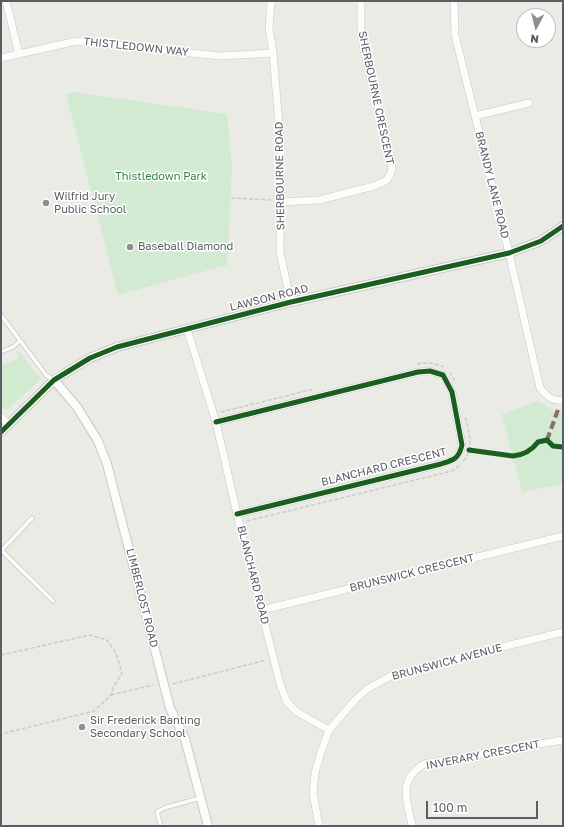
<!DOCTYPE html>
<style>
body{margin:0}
#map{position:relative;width:564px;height:827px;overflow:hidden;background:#ebebe5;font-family:"Golos Text",sans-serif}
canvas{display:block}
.frame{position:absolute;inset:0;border:2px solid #5b5d64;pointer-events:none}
.north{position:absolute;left:516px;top:8px;width:40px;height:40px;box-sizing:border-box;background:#fff;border:1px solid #bdbec1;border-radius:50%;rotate:187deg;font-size:11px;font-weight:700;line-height:16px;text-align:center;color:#5b5d64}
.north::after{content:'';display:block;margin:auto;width:14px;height:18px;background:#8d8f91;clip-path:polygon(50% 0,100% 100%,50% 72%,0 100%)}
.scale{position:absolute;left:426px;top:801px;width:112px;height:18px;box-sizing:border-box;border:2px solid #5b5d64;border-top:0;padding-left:5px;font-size:12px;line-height:14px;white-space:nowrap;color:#5b5d64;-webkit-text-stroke:3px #fff;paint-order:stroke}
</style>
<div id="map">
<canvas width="564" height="827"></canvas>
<div class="frame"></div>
<div class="north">N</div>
<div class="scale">100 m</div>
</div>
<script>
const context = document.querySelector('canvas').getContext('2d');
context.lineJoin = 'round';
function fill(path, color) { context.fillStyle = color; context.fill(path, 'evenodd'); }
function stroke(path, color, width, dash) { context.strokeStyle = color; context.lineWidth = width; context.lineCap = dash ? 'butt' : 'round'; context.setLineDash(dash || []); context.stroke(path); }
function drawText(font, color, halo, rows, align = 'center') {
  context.font = font + ' "Golos Text",sans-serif'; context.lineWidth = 3; context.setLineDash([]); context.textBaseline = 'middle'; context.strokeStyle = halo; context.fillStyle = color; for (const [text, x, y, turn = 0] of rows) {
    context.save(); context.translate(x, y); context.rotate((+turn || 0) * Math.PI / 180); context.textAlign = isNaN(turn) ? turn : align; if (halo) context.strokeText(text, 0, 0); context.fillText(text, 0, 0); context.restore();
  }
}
fill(new Path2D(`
 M73,92l154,22 5,55 -5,96 -109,30 -52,-201z
 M18,350l23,29 -34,31 -6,-5v-40l18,-7 -3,-7z
 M538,401l15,10 10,-1v74l-41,8 -20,-78z`), '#d2e9d2');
const service = new Path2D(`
 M1,315l45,60 7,5
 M1,352l12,-5 7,-6
 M1,550l52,51
 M1,551l31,-33
 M161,826l-4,-14 7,-4 36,-10`);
const minor = new Path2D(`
 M6,1l13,53
 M271,1l-2,27 4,25 8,96 -1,104 11,49
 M454,1l1,34 54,218 31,135c7,8 12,14 23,12
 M1,58l76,-17 143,15 53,-3
 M475,116l54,-13
 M281,202l38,-2 55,-14 13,-6 5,-10 -1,-11 -27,-109 -3,-22v-27
 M187,329l29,93 21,92 43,170 7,18 10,10 32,18
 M1,417l7,7
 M216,422l202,-50 12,-1 13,4 9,17 10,53c-3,14 -9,15 -21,19l-204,50
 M262,610l301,-74
 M319,826l-6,-33 2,-20 6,-21 8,-22 26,-30 12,-11 24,-13 42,-12 130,-32
 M412,826c-5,-26 -15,-45 12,-62l139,-24`);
const tertiary = new Path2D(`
 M54,380l23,27 21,34 9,23 63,244 15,31 23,87
 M1,432l53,-52 36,-22 27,-11 174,-45 218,-49 32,-12 22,-15`);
stroke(service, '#c8c9c7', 5);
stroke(minor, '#c8c9c7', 8);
stroke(tertiary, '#c8c9c7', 10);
stroke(new Path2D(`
 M231,198l41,2
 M417,364c10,-2 18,-1 27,3
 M450,372l6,11
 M221,412l93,-23
 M463,461c12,-13 6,-29 2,-44
 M247,521l201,-49 6,-2 7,-6
 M1,655l89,-20 17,5 9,13 6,20 -9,15 -2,7 -17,16 -93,23
 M173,684l93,-24
 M111,695l42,-10`), '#c8ccca', 1.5, [4, 2]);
stroke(service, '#fcfcfb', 3.5);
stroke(minor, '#fcfcfb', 7);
stroke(tertiary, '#fcfcfb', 8);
stroke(new Path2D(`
 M547,440l12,-33`), '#8d6e63', 4, [8, 4]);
stroke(new Path2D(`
 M216,422l202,-50 12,-1 13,4 9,17 10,53c-3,14 -9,15 -21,19l-204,50
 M1,432l53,-52 36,-22 27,-11 174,-45 218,-49 32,-12 22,-15
 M469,450l44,6c11,-1 19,-6 25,-14l9,-2 6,6 10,1`), '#1b5e20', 5);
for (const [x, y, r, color] of [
 [46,203,4,"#8d8f91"],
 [130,247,4,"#8d8f91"],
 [82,727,4,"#8d8f91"]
]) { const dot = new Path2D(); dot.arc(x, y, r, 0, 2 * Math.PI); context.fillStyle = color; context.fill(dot); stroke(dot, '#fff', 1.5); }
drawText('11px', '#5b5d64', '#fff', [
 ["THISTLEDOWN WAY",136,47,6],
 ["SHERBOURNE CRESCENT",376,98,78],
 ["SHERBOURNE ROAD",280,176,-91],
 ["BRANDY LANE ROAD",492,185,76],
 ["LAWSON ROAD",269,298,-14],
 ["BLANCHARD CRESCENT",384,467,-14],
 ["BRUNSWICK CRESCENT",412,573,-14],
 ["BLANCHARD ROAD",253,575,76],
 ["LIMBERLOST ROAD",142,598,76],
 ["BRUNSWICK AVENUE",447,662,-15],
 ["INVERARY CRESCENT",483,755,-11]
]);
drawText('11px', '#318540', '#fff', [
 ["Thistledown Park",161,177]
]);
drawText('11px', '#5b5d64', '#fff', [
 ["Wilfrid Jury",54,197],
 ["Public School",54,210],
 ["Baseball Diamond",138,247],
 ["Sir Frederick Banting",90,721],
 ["Secondary School",90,734]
], 'left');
</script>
